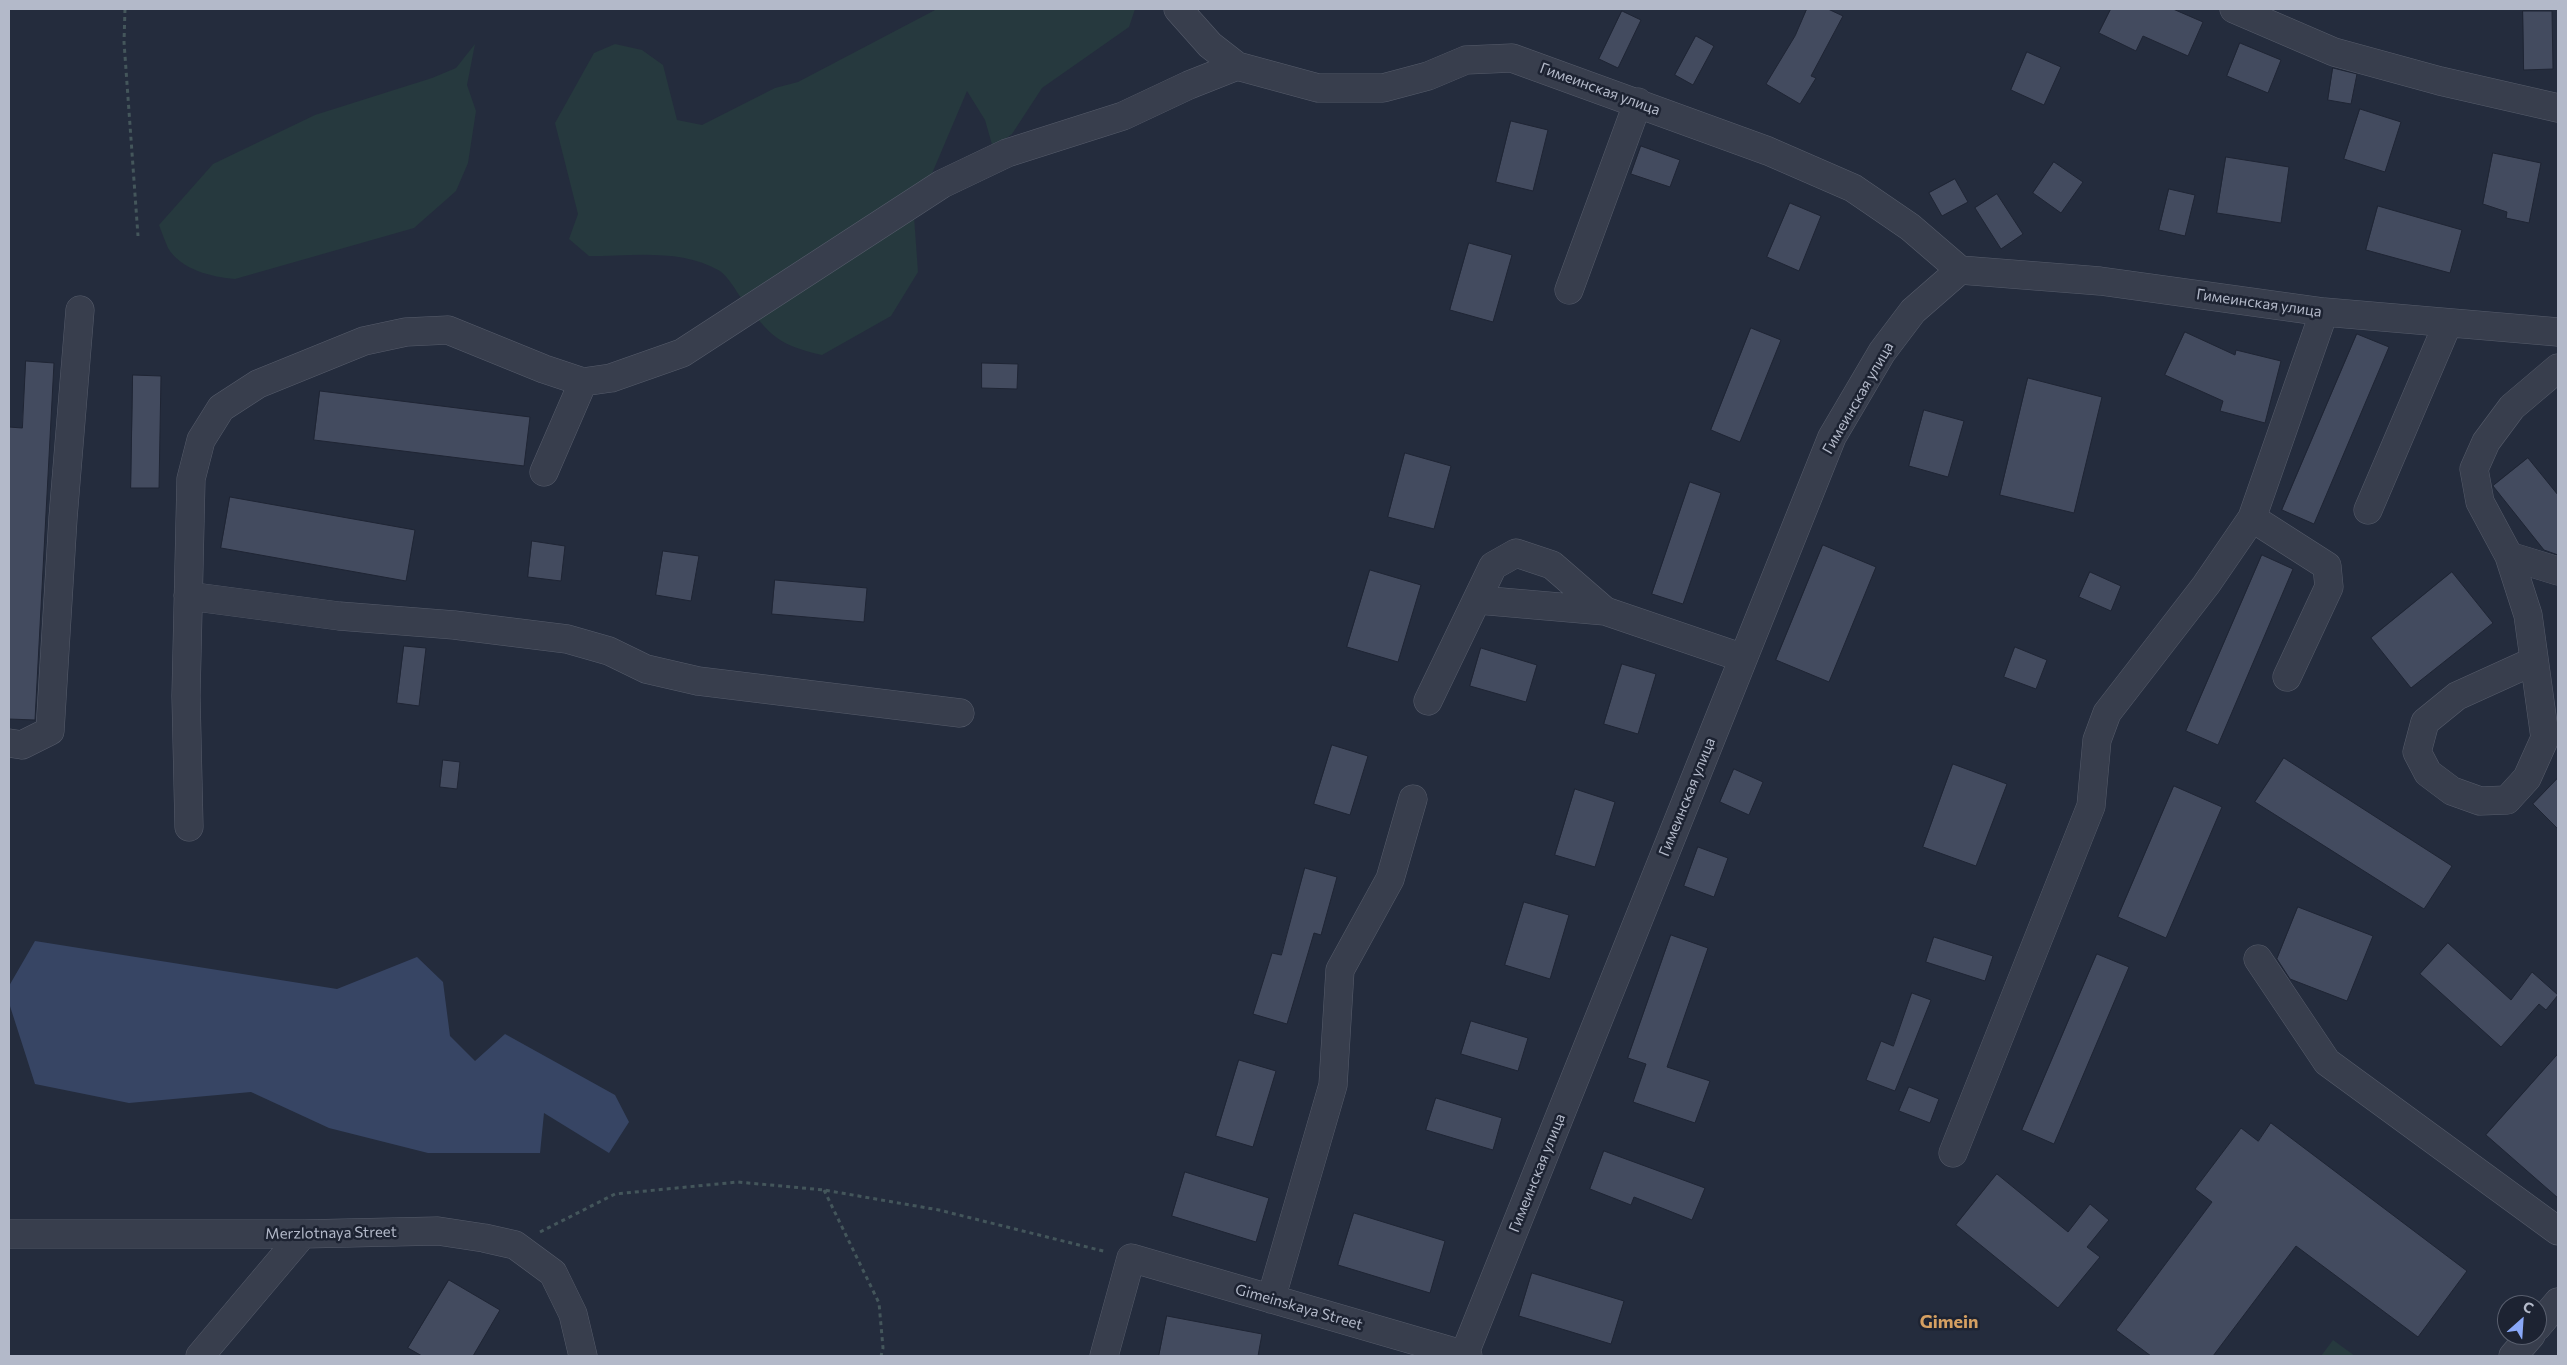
<!DOCTYPE html>
<meta charset="utf-8">
<style>
body{margin:0}
#map{position:relative;width:2567px;height:1365px;overflow:hidden;background:#242c3d;font-family:Commissioner,sans-serif}
canvas{display:block}
.frame{position:absolute;inset:0;border:10px solid #b3b9c9;pointer-events:none}
.north{position:absolute;left:2497px;top:1295px;width:50px;height:50px;box-sizing:border-box;background:#1d2332;border:1px solid #595f6e;border-radius:50%;rotate:26deg;font-size:14px;font-weight:700;line-height:20px;text-align:center;color:#b3b9c9}
.north::after{content:'';display:block;margin:auto;width:18px;height:22px;background:#89a8f8;clip-path:polygon(50% 0,100% 100%,50% 72%,0 100%)}
</style>
<div id="map">
<canvas width="2567" height="1365"></canvas>
<div class="frame"></div>
<div class="north">С</div>
</div>
<script>
const context = document.querySelector('canvas').getContext('2d');
context.lineJoin = 'round';
function fill(path, color) { context.fillStyle = color; context.fill(path, 'evenodd'); }
function stroke(path, color, width, dash) { context.strokeStyle = color; context.lineWidth = width; context.lineCap = dash ? 'butt' : 'round'; context.setLineDash(dash || []); context.stroke(path); }
function drawText(font, color, halo, rows, align = 'center') {
  context.font = font + ' Commissioner,sans-serif'; context.lineWidth = 5; context.setLineDash([]); context.textBaseline = 'middle'; context.strokeStyle = halo; context.fillStyle = color; for (const [text, x, y, turn = 0] of rows) {
    context.save(); context.translate(x, y); context.rotate((+turn || 0) * Math.PI / 180); context.textAlign = isNaN(turn) ? turn : align; if (halo) context.strokeText(text, 0, 0); context.fillText(text, 0, 0); context.restore();
  }
}
fill(new Path2D(`
 M937,9h198l-6,18 -87,61 -30,46 -19,14 -8,-28 -18,-29 -53,125 4,56 -27,44 -69,39c-49,-11 -54,-23 -83,-60 -5,-8 -12,-19 -19,-24 -39,-23 -88,-15 -131,-15l-20,-17 9,-25 -23,-91 39,-70 21,-9 27,6 21,15 14,55 25,5 73,-37 23,-6z
 M475,44l-8,41 9,26 -8,52 -12,28 -42,37 -179,51c-23,-2 -54,-9 -67,-31 -3,-7 -6,-15 -9,-23l54,-61 102,-49 117,-37 24,-10z
 M2333,1340l22,16h-34z`), '#26393e');
fill(new Path2D(`
 M35,941l302,48 80,-32 26,25 7,54 25,25 30,-27 110,61 14,27 -20,31 -65,-40 -4,40h-112l-99,-25 -78,-36 -122,11 -94,-19 -26,-81v-17z`), '#374564');
const building = new Path2D(`
 M1807,9h21l15,7 -32,60 5,2 -16,26 -34,-20 29,-48z
 M2111,9h62l30,13 -15,34 -45,-20 -7,15 -37,-18z
 M1622,11l19,9 -23,48 -19,-9z
 M2523,11h29l1,58 -29,1z
 M1696,36l18,10 -21,39 -18,-10z
 M2240,43l41,17 -13,33 -41,-17z
 M2027,52l34,15 -17,38 -33,-15z
 M2333,68l24,6 -6,30 -23,-4z
 M2360,109l41,13 -16,50 -41,-13z
 M1511,121l37,9 -15,61 -37,-9z
 M1641,146l39,14 -10,27 -39,-13z
 M2493,153l48,10 -12,60 -23,-5 1,-6 -24,-8z
 M2226,157l63,10 -8,56 -64,-10z
 M2054,162l29,20 -22,31 -28,-20z
 M1955,179l13,23 -26,14 -13,-23z
 M2169,189l26,6 -10,41 -26,-6z
 M1997,194l26,40 -22,15 -26,-41z
 M1790,203l31,13 -22,55 -32,-14z
 M2378,206l84,24 -12,43 -84,-23z
 M1469,243l43,12 -19,67 -43,-12z
 M1751,328l30,12 -41,102 -29,-12z
 M2185,332l50,23 1,-5 45,11 -16,62 -45,-12 3,-10 -58,-26z
 M2357,334l32,13 -75,177 -32,-14z
 M26,361l28,2 -19,357 -26,-1v-292l13,1z
 M982,363l36,1 -1,25 -35,-1z
 M133,375l28,1 -2,112h-28z
 M2028,378l74,19 -28,116 -74,-18z
 M320,391l210,26 -6,49 -210,-26z
 M1924,410l40,11 -16,56 -39,-11z
 M1405,453l46,13 -17,63 -46,-12z
 M2528,458l30,37v60l-14,-5 -51,-64z
 M1690,482l31,11 -38,111 -31,-10z
 M230,497l185,33 -9,51 -185,-33z
 M532,541l33,5 -4,35 -33,-4z
 M1823,545l53,22 -47,115 -53,-22z
 M663,551l36,5 -8,45 -35,-6z
 M2262,555l31,14 -75,176 -32,-14z
 M1370,570l51,15 -23,77 -51,-15z
 M2090,572l31,14 -10,25 -32,-14z
 M2452,572l41,51 -82,65 -40,-50z
 M775,580l92,8 -3,34 -92,-8z
 M404,646l22,2 -7,58 -22,-3z
 M2015,647l32,13 -11,29 -32,-12z
 M1481,648l56,17 -11,37 -56,-16z
 M1622,664l34,10 -18,60 -34,-10z
 M1332,745l36,11 -18,59 -36,-11z
 M2284,758l168,108 -28,43 -169,-107z
 M443,760l17,2 -3,27 -17,-2z
 M1953,764l54,20 -31,82 -53,-19z
 M1734,769l29,13 -14,33 -29,-13z
 M2558,778v51l-25,-25z
 M2174,786l48,21 -56,131 -48,-21z
 M1575,789l40,13 -20,65 -40,-12z
 M1698,847l30,11 -14,39 -30,-11z
 M1305,868l32,9 -16,58 -7,-2 -27,91 -34,-10 19,-61 9,2z
 M1524,902l45,13 -19,64 -45,-14z
 M2298,907l75,29 -26,65 -57,-22 -13,-20z
 M1671,935l37,13 -41,119 43,14 -15,42 -62,-21 13,-38 -18,-6z
 M1934,937l59,19 -8,25 -59,-19z
 M2448,943l63,57 21,-28 26,23 -12,15 -7,-6 -38,43 -81,-73z
 M2097,954l32,13 -75,177 -32,-14z
 M1912,993l19,7 -36,91 -29,-11 15,-39 12,5z
 M1471,1021l57,17 -10,33 -57,-17z
 M2558,1054v144l-72,-63z
 M1239,1060l37,11 -23,76 -37,-11z
 M1909,1087l30,12 -9,24 -31,-12z
 M1436,1098l66,20 -9,32 -67,-20z
 M2271,1123l196,148 -49,66 -122,-91 -83,110h-62l-35,-26 96,-128 -17,-13 46,-61 17,13z
 M1604,1151l101,37 -13,32 -58,-23 -3,8 -41,-16z
 M1185,1172l84,26 -13,44 -84,-26z
 M1997,1174l71,58 22,-28 19,16 -22,27 13,10 -42,51 -102,-83z
 M1354,1213l91,28 -15,52 -92,-28z
 M1532,1273l92,28 -13,43 -92,-28z
 M449,1280l51,30 -27,46h-51l-14,-8z
 M1167,1316l95,18 -4,22h-99z`);
fill(building, '#434b5f');
stroke(building, '#1f2534', 1);
const minor = new Path2D(`
 M1178,9l32,36 27,21 81,22h65l45,-12 38,-16 46,-2 256,93 85,37 57,39 50,43
 M2234,9l100,43 106,29 118,27
 M1569,290l69,-188
 M544,472l39,-90
 M2368,510l80,-187
 M2252,518l75,48 2,21 -42,90
 M2509,556l49,15
 M188,596l151,20 115,9 113,14 42,12 37,18 52,12 262,32
 M1478,600l127,11 138,47
 M2534,661l-77,35 -32,26 -8,30 11,21 24,18 28,10 27,-1 20,-22 18,-40 -17,-123 -19,-59 -29,-54 -6,-33 12,-27 26,-35 46,-39
 M1428,701l65,-135 23,-13 36,12 53,46
 M9,743l13,2 28,-14 13,-213 17,-208
 M189,827l-3,-131 5,-217 10,-39 20,-32 37,-24 106,-43 42,-9 42,-2 96,39 39,13 28,-4 71,-25 260,-169 65,-31 116,-37 66,-31 48,-19
 M2258,959l69,103 231,169
 M1953,1153l138,-347 6,-66 10,-27 99,-128 46,-67 72,-206
 M9,1234h294l135,-3 46,7 31,7 38,28 20,41 10,42
 M1271,1299l62,-214 7,-115 50,-91 23,-80
 M2537,1327l21,-25
 M1464,1355l368,-918 50,-85 31,-41 47,-41 140,11 224,31 234,20
 M200,1356l103,-122
 M1104,1356l27,-98 337,98
 M2513,1356l18,-21`);
stroke(minor, '#565c6b', 29);
stroke(new Path2D(`
 M125,9l-1,33 14,194
 M824,1190l55,113 4,45 -2,8
 M540,1232l75,-38 123,-12 86,8 115,20 168,42`), '#44565b', 3, [4, 4]);
stroke(minor, '#383e4d', 28);
drawText('15px', '#b3b9c9', '#1d2332', [
 ["Гимеинская улица",1600,89,20],
 ["Гимеинская улица",2259,303,8],
 ["Гимеинская улица",1858,398,-60],
 ["Гимеинская улица",1687,797,-68],
 ["Гимеинская улица",1537,1173,-68],
 ["Merzlotnaya Street",331,1233,-1],
 ["Gimeinskaya Street",1299,1307,16]
]);
drawText('bold 18px', '#d5a062', '#1d2332', [
 ["Gimein",1949,1322]
]);
</script>
